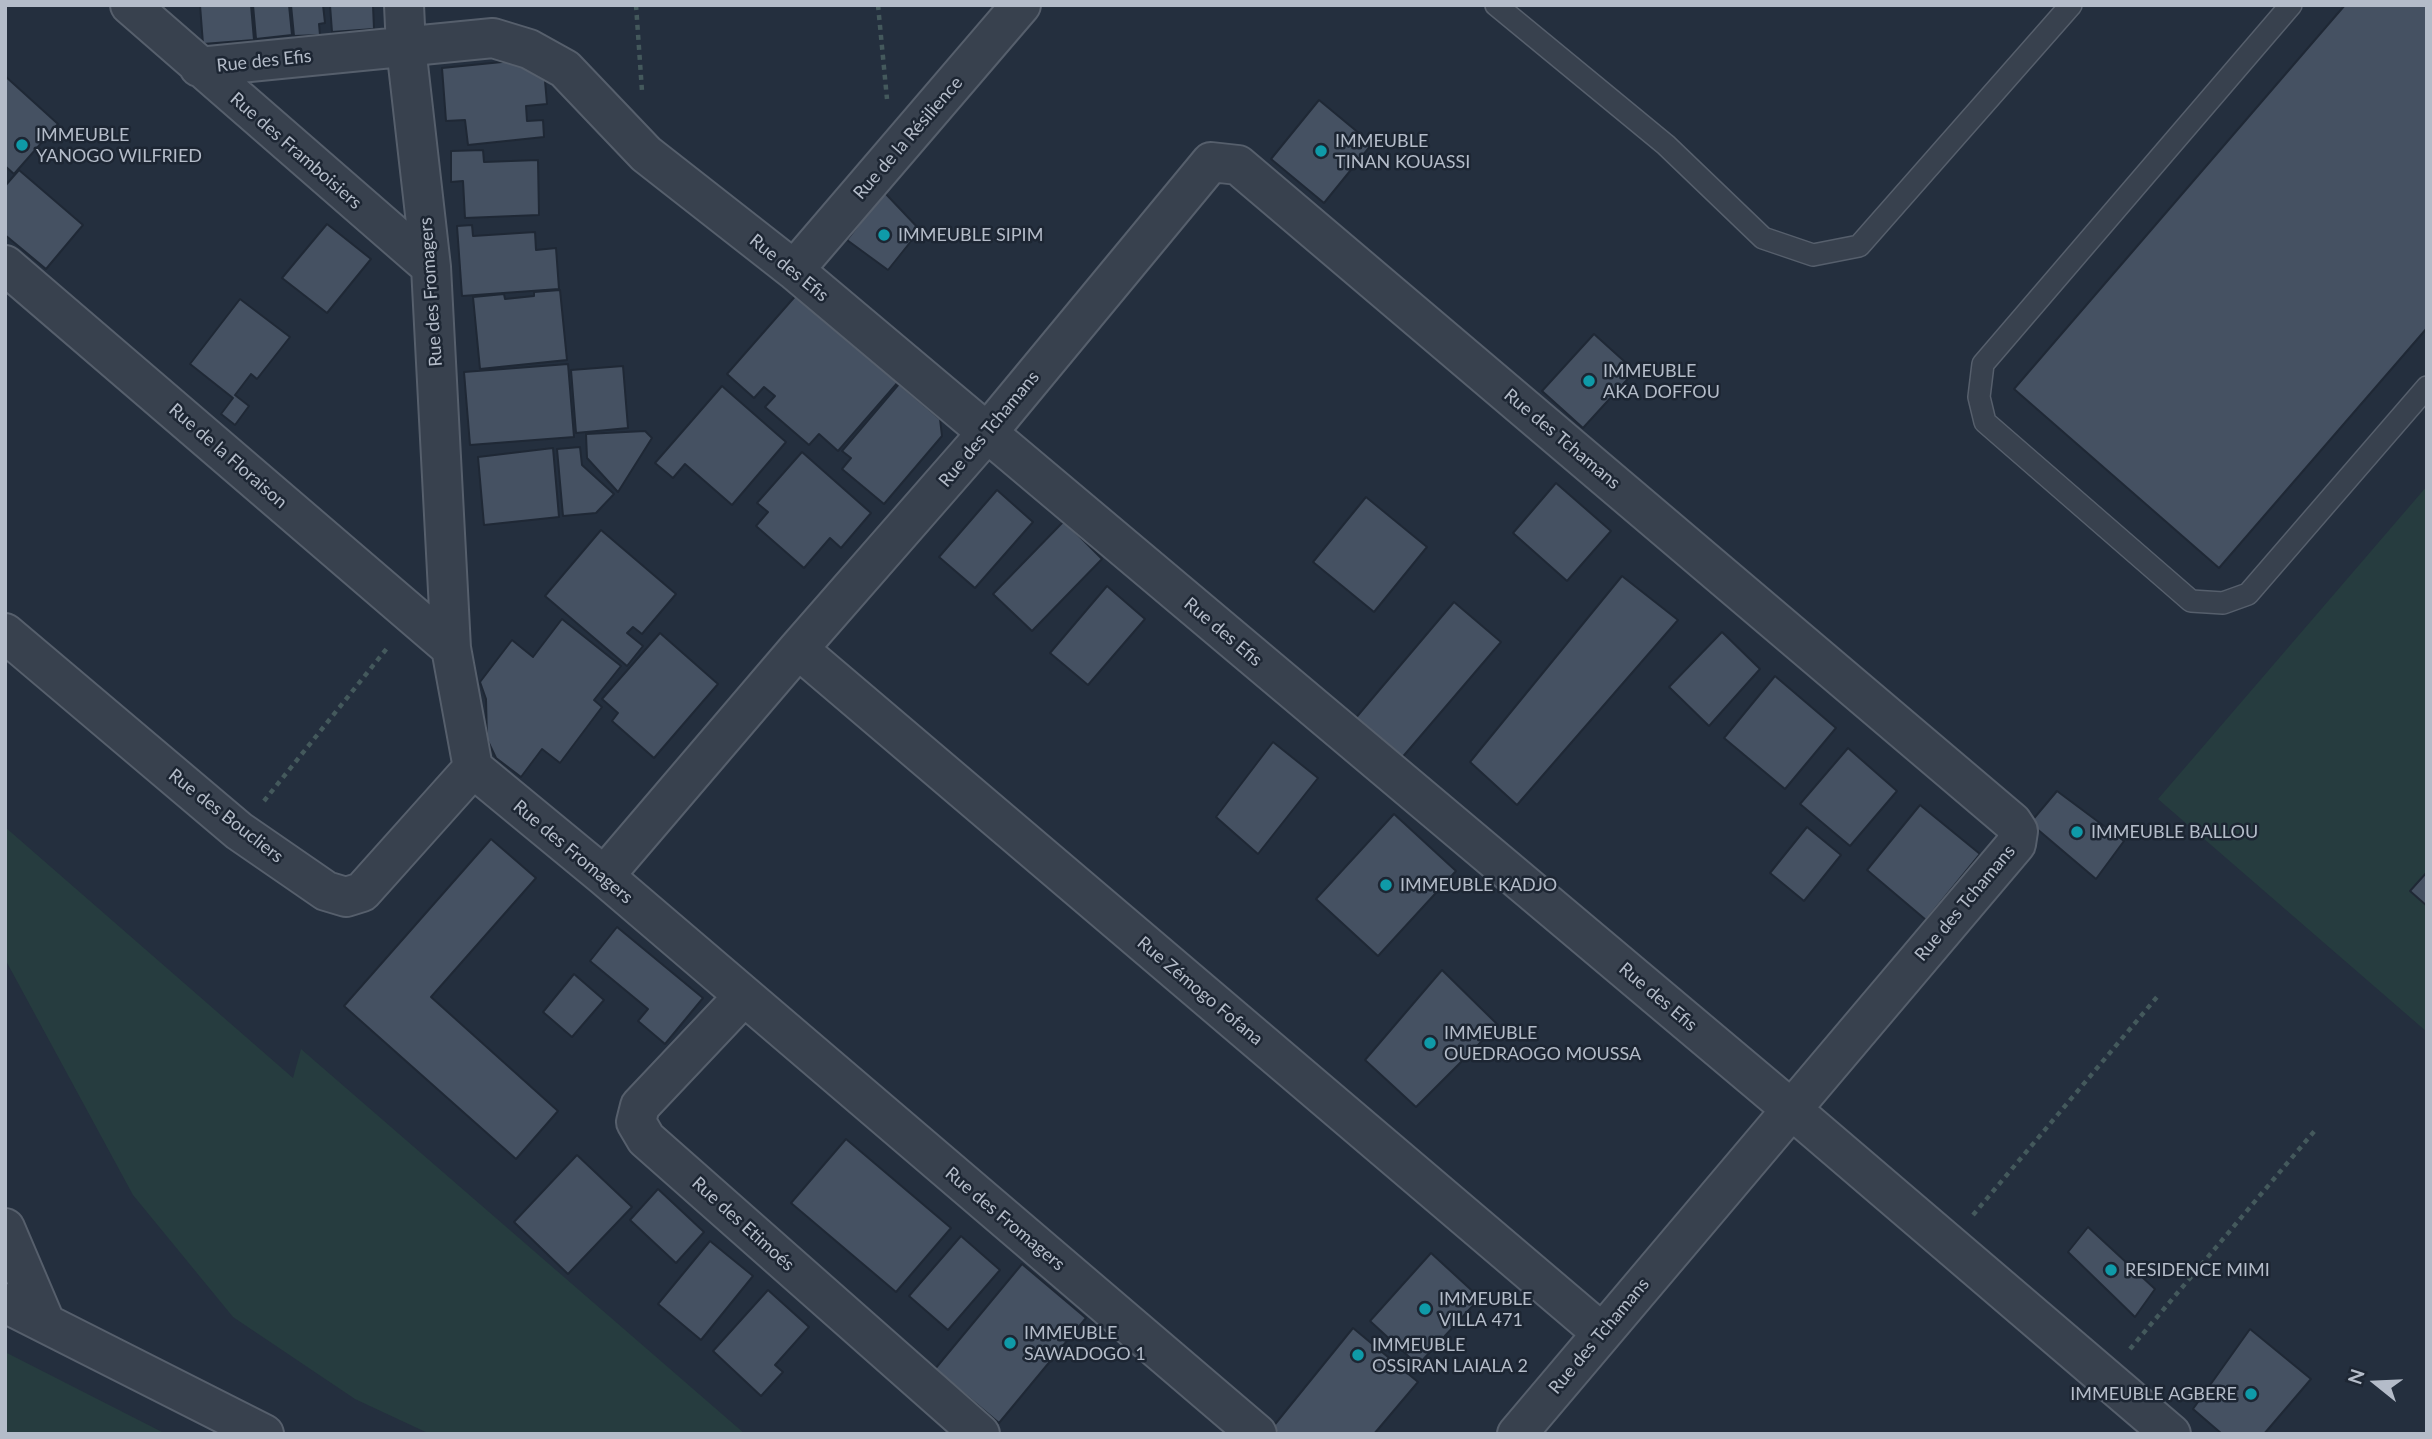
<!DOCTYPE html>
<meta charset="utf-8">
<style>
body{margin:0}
#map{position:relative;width:2432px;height:1439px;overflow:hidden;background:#242f3e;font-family:Lato,sans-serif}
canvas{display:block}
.frame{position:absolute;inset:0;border:7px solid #b4bcc9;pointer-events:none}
.north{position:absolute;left:2341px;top:1348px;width:70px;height:70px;-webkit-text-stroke:5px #1d2633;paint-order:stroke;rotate:288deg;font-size:19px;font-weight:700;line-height:28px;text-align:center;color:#b4bcc9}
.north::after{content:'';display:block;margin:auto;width:24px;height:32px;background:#b4bcc9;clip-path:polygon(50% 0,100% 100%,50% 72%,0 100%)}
</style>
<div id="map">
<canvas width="2432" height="1439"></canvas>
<div class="frame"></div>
<div class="north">N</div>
</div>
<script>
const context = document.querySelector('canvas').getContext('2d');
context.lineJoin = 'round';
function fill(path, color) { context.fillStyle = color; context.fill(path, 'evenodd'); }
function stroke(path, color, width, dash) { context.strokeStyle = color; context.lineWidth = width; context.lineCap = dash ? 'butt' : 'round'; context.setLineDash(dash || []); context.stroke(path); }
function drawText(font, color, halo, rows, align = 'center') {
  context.font = font + ' Lato,sans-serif'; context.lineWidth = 5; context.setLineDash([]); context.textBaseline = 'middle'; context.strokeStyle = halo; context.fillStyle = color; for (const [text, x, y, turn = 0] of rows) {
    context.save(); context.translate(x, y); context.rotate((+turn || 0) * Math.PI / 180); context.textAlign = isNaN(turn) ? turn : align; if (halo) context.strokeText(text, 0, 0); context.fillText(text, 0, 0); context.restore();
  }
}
fill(new Path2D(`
 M2427,486v546l-269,-233z
 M5,827l288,251 8,-29 444,385h-315l-75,-35 -122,-82 -100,-122 -128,-236z
 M5,1352l161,82h-161z`), '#263c3f');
const building = new Path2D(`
 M200,5h51l3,35 -51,4z
 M253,5h36l3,30 -36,4z
 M291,5h32l2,18 -6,1 1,11 -26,1z
 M330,5h43l1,24 -42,3z
 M2345,5h82v323l-208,240 -205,-179z
 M512,61l32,8 3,35 -21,2 1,15 16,-1 1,17 -76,8 -3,-25 -19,1 -4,-53z
 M5,76l53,48 -44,50 -9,-8z
 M1319,100l53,44 -48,59 -53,-44z
 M483,150l1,12 54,-2 1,55 -74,3 -2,-37 -12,1v-31z
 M19,170l64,55 -37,44 -41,-34v-49z
 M884,192l36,38 -32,40 -41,-30z
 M327,224l44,35 -44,54 -45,-35z
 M472,225l1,11 62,-4 1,18 20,-2 3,41 -97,7 -5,-70z
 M560,290l7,70 -87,9 -7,-72 31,-3 1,5 29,-3v-4z
 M798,293l101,88 -61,70 -19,-17 -10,11 -44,-38 10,-11 -11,-9 -10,11 -27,-24z
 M240,299l50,38 -33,42 -6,-5 -16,21 14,11 -14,19 -14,-11 12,-16 -43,-34z
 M1594,334l41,37 -52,57 -41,-37z
 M568,364l6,73 -104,8 -6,-73z
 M623,366l5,62 -52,5 -5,-63z
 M899,384l41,35 2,17 -58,68 -42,-35 9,-11 -9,-7z
 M722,386l64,56 -54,63 -47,-41 -12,14 -18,-15z
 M645,431l7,7 -34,54 -31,-34 -1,-24z
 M580,447l2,18 32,29 -18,19 -33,3 -6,-67z
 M553,448l6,69 -75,8 -6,-68z
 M802,452l69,61 -30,35 -11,-10 -26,30 -48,-42 12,-14 -11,-9z
 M1556,483l55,48 -44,50 -54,-48z
 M997,490l36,32 -58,66 -36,-31z
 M1366,497l61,50 -53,65 -61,-50z
 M1064,521l38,38 -70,72 -39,-37z
 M601,530l75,64 -34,40 -9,-7 -6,6 16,13 -16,20 -82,-70z
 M1622,576l56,44 -161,185 -47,-43z
 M1107,586l38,33 -57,66 -38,-32z
 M1454,602l47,40 -101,118 -46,-40z
 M562,619l59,47 -27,34 8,7 -42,56 -18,-14 -21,28 -25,-19 -9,-19 -1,-40 -6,-17 32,-42 21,17z
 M1722,632l38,37 -51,57 -40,-39z
 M660,633l58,51 -64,74 -42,-37 6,-8 -16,-14z
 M1775,676l61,52 -51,61 -61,-51z
 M1273,742l45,36 -60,76 -42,-37z
 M1848,748l49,43 -47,55 -50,-42z
 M2057,791l67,50 -28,38 -66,-56z
 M1920,805l60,49 -54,66 -59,-50z
 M1394,814l62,57 -78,85 -62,-57z
 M1807,827l34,28 -37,46 -34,-28z
 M491,839l45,39 -105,119 127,114 -42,48 -172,-153z
 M2427,872v34l-17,-15z
 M617,927l86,71 -38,46 -27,-23 10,-12 -58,-48z
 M1442,970l56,55 -82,82 -51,-47z
 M574,974l30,26 -32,37 -29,-25z
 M846,1139l105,89 -55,64 -105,-89z
 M577,1155l55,52 -64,67 -54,-52z
 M658,1189l46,43 -28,31 -46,-43z
 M2088,1227l67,62 -20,28 -67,-65z
 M961,1236l39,34 -52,60 -39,-34z
 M710,1241l43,35 -52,64 -43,-36z
 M1431,1253l49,45 -62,67 -48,-44z
 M1022,1264l64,54 -87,105 -64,-54z
 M768,1290l41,37 -34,38 8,7 -22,24 -48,-45z
 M1353,1328l65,54 -44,52h-95l-7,-6z
 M2250,1329l61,50 -47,55h-42l-29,-25z`);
fill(building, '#455162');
stroke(building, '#1f2835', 2);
const service = new Path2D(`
 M1496,5l170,140 97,93 50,17 46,-9 212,-241
 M2291,5l-308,359 -4,33 6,25 206,179 32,2 25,-9 179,-207`);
const minor = new Path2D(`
 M130,5l301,262
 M404,5l2,42 25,220 20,381 22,120 131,108 653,558
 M199,67l294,-29 36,11 36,20 81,85 148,116 997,839 380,325
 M5,265l446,383
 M794,270l227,-265
 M5,633l234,198 87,60 20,6 16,-5 111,-124
 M798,649l804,684
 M604,876l194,-227 188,-215 225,-272 27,3 774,657 6,9 -2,13 -499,590
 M743,997l-103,109 -4,16 10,17 334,295
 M5,1228l40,94
 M5,1303l259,131`);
stroke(service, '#565f6c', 24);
stroke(minor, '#565f6c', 42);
stroke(new Path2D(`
 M636,5l6,86
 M878,5l9,94
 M264,801l124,-154
 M1973,1215l184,-218
 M2130,1349l187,-221`), '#44595c', 4.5, [5, 5]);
stroke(service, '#38414e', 21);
stroke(minor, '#38414e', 38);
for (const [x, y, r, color] of [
 [22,145,7,"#0f9aa8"],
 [1321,151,7,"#0f9aa8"],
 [884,235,7,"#0f9aa8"],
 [1589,381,7,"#0f9aa8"],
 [2077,832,7,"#0f9aa8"],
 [1386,885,7,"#0f9aa8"],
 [1430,1043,7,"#0f9aa8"],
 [2111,1270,7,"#0f9aa8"],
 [1425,1309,7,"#0f9aa8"],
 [1010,1343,7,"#0f9aa8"],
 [1358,1355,7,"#0f9aa8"],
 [2251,1394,7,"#0f9aa8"]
]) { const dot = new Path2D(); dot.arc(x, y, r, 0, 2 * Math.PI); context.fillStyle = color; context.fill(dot); stroke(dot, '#1d2633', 2.5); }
drawText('18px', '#b4bcc9', '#1d2633', [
 ["Rue des Efis",264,61,-6],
 ["Rue de la Résilience",908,138,-49],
 ["Rue des Framboisiers",296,151,41],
 ["Rue des Efis",789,268,39],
 ["Rue des Fromagers",431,292,-94],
 ["Rue des Tchamans",989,429,-50],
 ["Rue des Tchamans",1562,439,40],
 ["Rue de la Floraison",228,456,41],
 ["Rue des Efis",1223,632,40],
 ["Rue des Boucliers",226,816,38],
 ["Rue des Fromagers",573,852,40],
 ["Rue des Tchamans",1965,903,-50],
 ["Rue Zémogo Fofana",1200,991,40],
 ["Rue des Efis",1658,997,40],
 ["Rue des Fromagers",1005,1219,40],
 ["Rue des Etimoés",743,1224,42],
 ["Rue des Tchamans",1599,1336,-50]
]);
drawText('18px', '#b4bcc9', '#1d2633', [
 ["IMMEUBLE",36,135],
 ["YANOGO WILFRIED",36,156],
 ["IMMEUBLE",1335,141],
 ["TINAN KOUASSI",1335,162],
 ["IMMEUBLE SIPIM",898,235],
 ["IMMEUBLE",1603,371],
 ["AKA DOFFOU",1603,392],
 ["IMMEUBLE BALLOU",2091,832],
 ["IMMEUBLE KADJO",1400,885],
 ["IMMEUBLE",1444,1033],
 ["OUEDRAOGO MOUSSA",1444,1054],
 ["RESIDENCE MIMI",2125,1270],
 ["IMMEUBLE",1439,1299],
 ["VILLA 471",1439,1320],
 ["IMMEUBLE",1024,1333],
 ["SAWADOGO 1",1024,1354],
 ["IMMEUBLE",1372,1345],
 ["OSSIRAN LAIALA 2",1372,1366],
 ["IMMEUBLE AGBERE",2237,1394,"right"]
], 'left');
</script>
